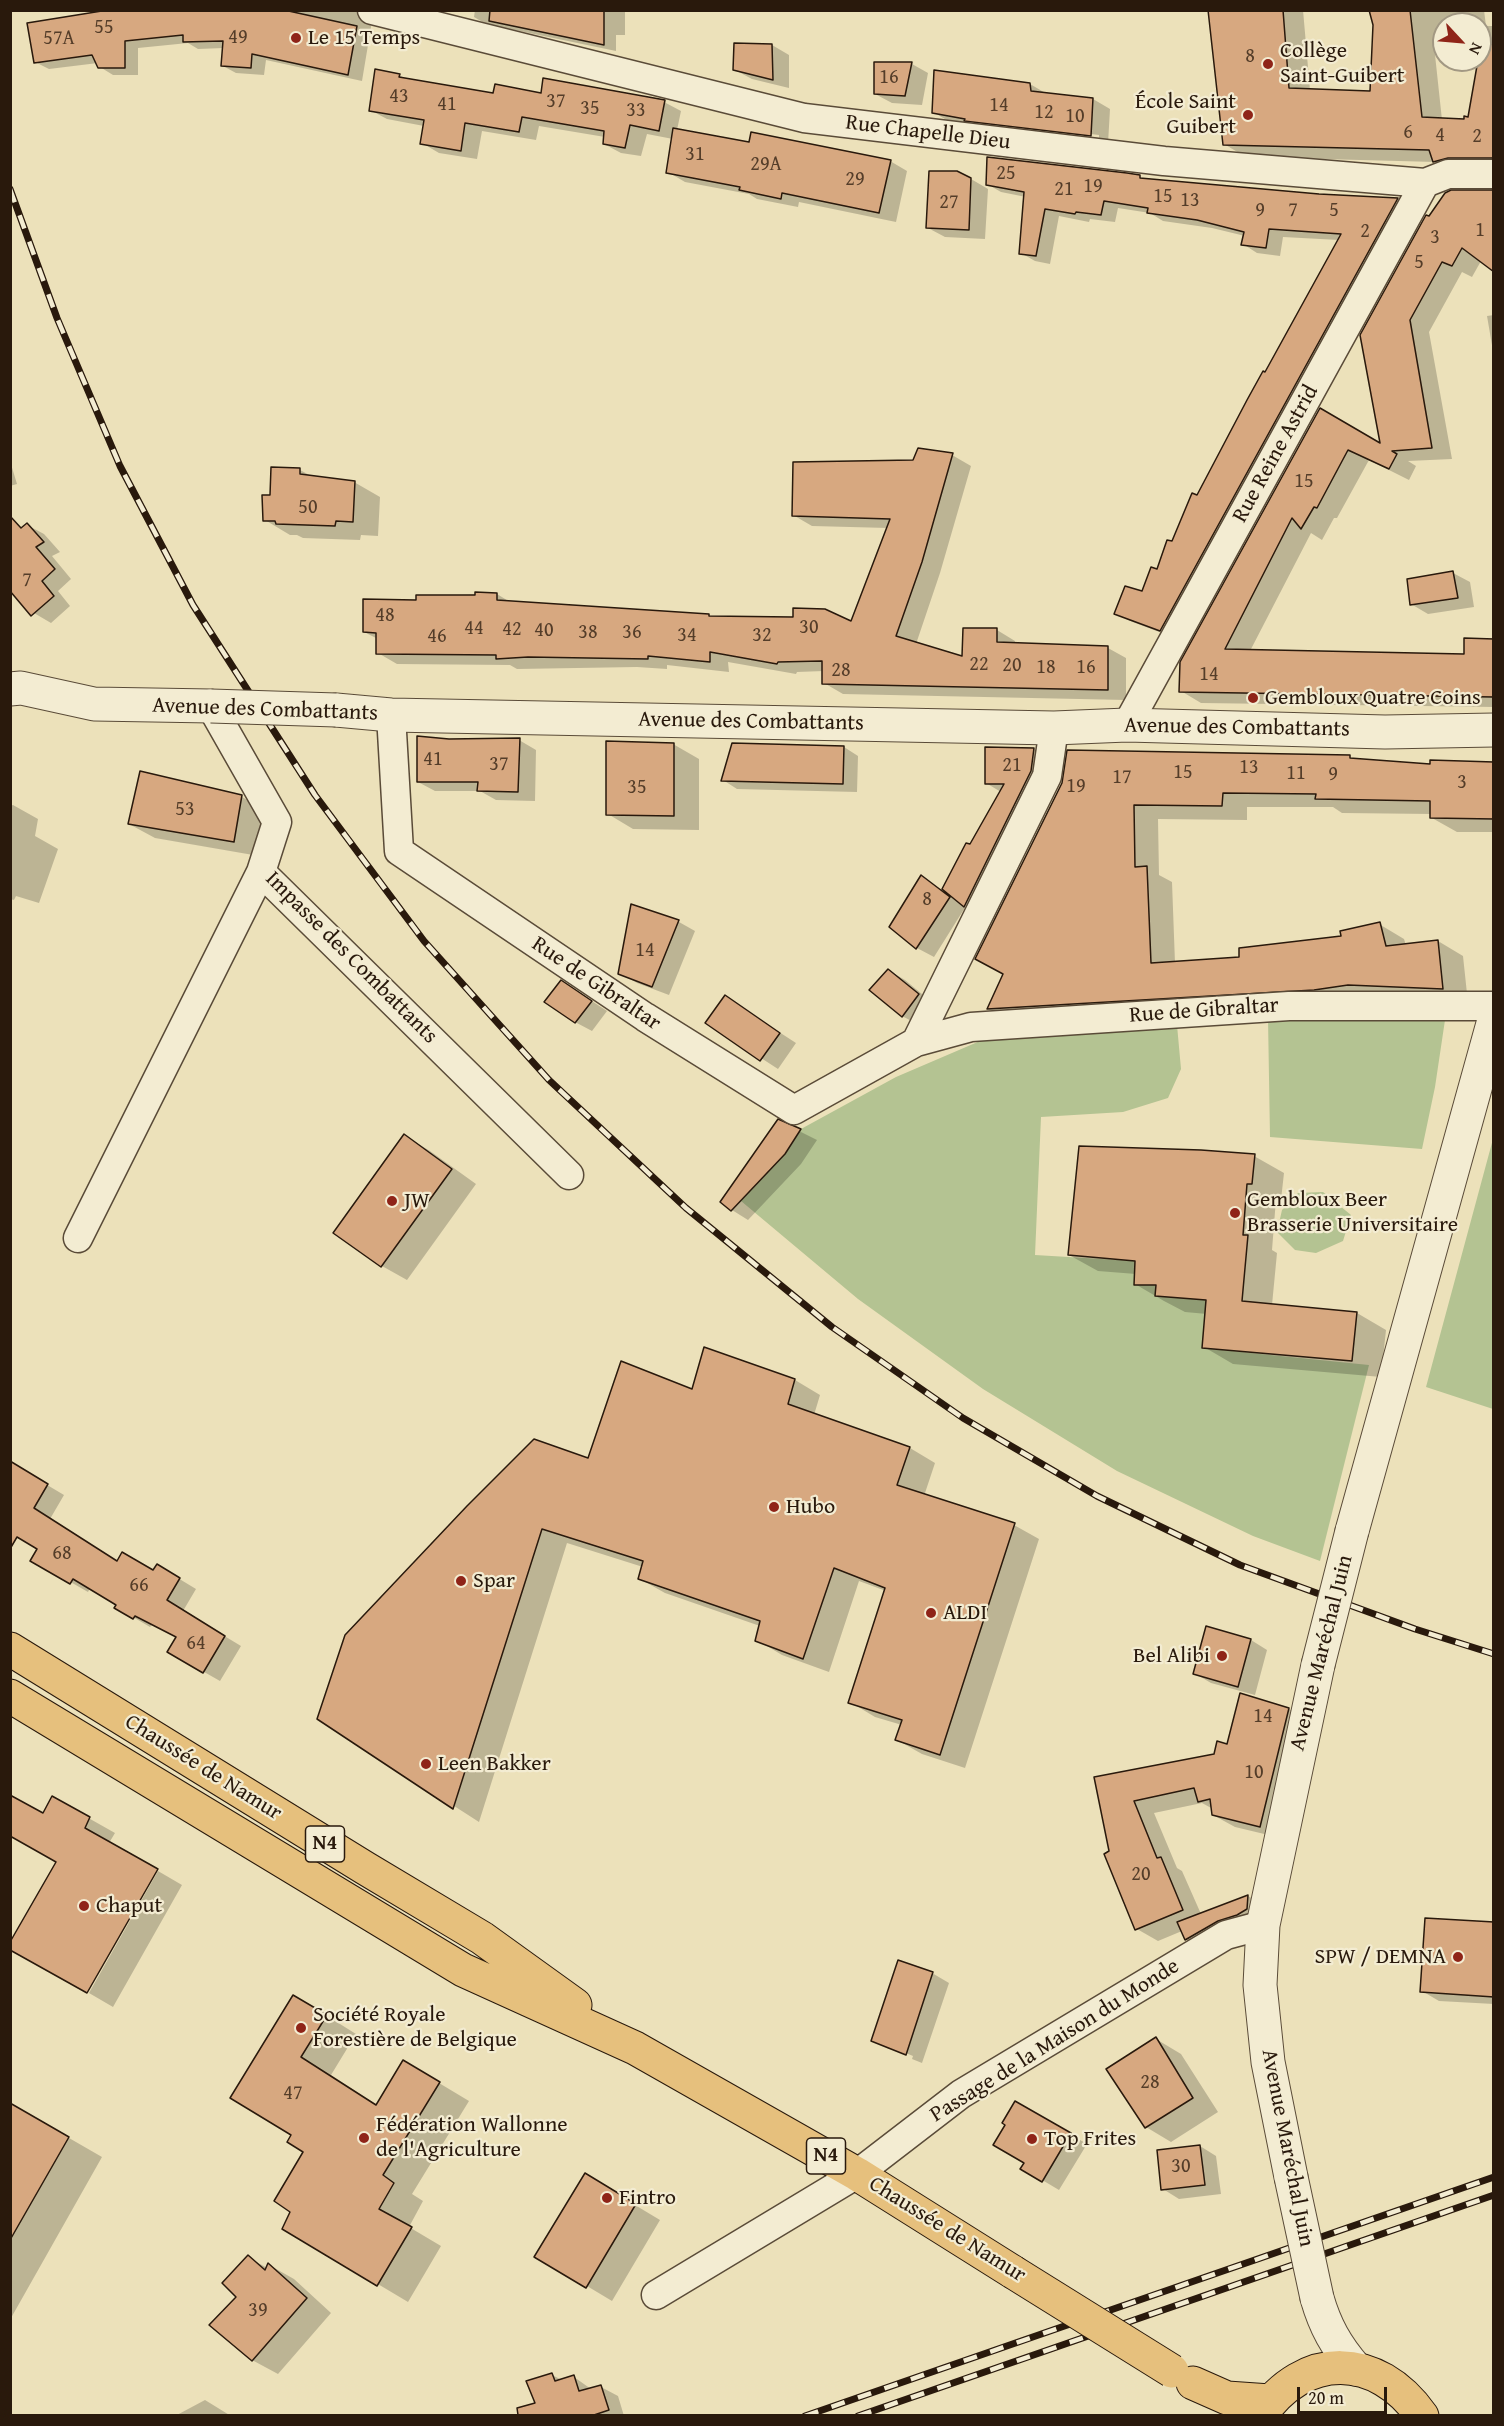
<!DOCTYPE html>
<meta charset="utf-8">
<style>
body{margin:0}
#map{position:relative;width:1504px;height:2426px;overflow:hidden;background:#ece1ba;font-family:"Gentium Book Plus",serif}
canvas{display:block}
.frame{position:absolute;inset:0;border:12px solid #29190c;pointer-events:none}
.north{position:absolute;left:1432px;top:12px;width:60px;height:60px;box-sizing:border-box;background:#f3ecd2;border:2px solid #a29883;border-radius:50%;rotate:116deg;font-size:16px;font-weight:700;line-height:24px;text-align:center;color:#29190c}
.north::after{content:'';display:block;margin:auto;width:21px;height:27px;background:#8f2418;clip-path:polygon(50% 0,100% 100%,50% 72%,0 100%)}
.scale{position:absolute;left:1297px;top:2387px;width:90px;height:27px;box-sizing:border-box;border:3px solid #29190c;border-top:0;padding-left:8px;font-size:18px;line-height:21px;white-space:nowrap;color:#29190c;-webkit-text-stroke:4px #f3ecd2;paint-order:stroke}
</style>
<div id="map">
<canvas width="1504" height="2426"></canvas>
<div class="frame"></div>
<div class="north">N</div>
<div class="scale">20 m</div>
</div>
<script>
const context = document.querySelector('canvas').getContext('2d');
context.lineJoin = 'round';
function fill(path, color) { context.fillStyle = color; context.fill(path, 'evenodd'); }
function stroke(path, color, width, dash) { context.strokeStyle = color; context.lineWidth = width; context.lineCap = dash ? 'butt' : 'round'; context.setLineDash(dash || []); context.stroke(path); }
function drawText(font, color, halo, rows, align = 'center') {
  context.font = font + ' "Gentium Book Plus",serif'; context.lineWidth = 4.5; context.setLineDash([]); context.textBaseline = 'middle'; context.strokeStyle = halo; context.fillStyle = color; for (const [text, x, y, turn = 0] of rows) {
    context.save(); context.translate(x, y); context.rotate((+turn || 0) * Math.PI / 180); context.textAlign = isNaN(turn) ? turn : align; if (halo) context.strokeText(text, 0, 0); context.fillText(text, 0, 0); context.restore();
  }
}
fill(new Path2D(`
 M1268,1018l177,2 -10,67 -13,62 -152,-12z
 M1177,1025l4,44 -13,29 -45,14 -82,5 -6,138 100,6 -1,24h22l-1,11 52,1 -5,51 167,17 -49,196 -67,-25 -136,-65 -134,-82 -125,-90 -117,-98 44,-47 16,-25 95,-52 84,-36z
 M1493,1139l1,270h-1l-67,-22z
 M1323,1192l28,23 -8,26 -27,12 -21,-3 -18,-18 5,-22 16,-17z`), '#b4c392');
fill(new Path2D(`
 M117,10h254l-2,5 2,12 -9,54 -96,-21 -2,15 -28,-2 -13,-7 1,-18 -26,1 -10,-6 -50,5v27h-25l-13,-8 -2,-4 -49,6 -14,-7z
 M475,10h150v25h-9v16l-130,-27 -12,-7z
 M1210,10h93l7,80 61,2 3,-67 -3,-15h113l2,16h8v143l-37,5 -21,-12 -190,-5 -22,-13zM1444,24h36v10h3l-14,84 -4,3 -23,-1 -9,-84h11z
 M772,45l17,10v33l-37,-9 -17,-9z
 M875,63l37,1 16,9 -6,32 -30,-2 -17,-9z
 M399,75l8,5 87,15 170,7 17,9 -4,19 73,14 140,17 17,10 -11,51 -97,-20 -1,5 -41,-8 -8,-5 -64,-12 -17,-10 5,-33 -26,-5 -6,22 -20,-3 -17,-9 1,-7 -66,-11 -3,14 -54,-9 -5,28 -38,-6 -17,-10 2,-17 -37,-7 -17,-9z
 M1030,84l17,10 46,5 17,10 -2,35 -158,-22 -17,-10zM965,119l134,16v3l-131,-15z
 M1140,177l5,3 173,15 80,4 13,8 -236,431 -45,-17 -14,-8 27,-20 15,-22 181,-331 -56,-3 -3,19 -23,-3 -14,-9 2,-8 -33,-8 -49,-7 -13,-8 -32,-5 -3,14 -25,-3 -1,3 -30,-6 -9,48 -15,-3 -14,-8 5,-56 -25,-5 -14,-8z
 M971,179l17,10 -3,50 -40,-2 -17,-9z
 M1494,192l-13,69 -9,16 -10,-5 -33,60 23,127 -44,2 8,5 -7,14 -40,-20 -32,58h-3l-12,22 -11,-7 -61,118 216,4 28,-14v66l-293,-4 -20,-12 140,-281 61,36 -20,-111z
 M1494,315v42l-7,-41z
 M952,455l19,11 -31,107 -24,71 48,14 33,-28 18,11v3l93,4 18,10v42l-283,-6 -19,-11v-12l-27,1 -1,2 -68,-12 1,10 -62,-7v4l-30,-2 -120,2 -7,-4 -113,-1 -19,-11v-14l-14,-7 53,-30v-6l80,-2 13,8 202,15 140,6 36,-95 -76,-2 -19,-11 121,-53z
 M10,461l7,23 -7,2z
 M273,469l27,1 13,7 41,5 26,15 -2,39 -17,-1 -1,5 -57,-2 -6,-3h-7l-25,-15 6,-23z
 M27,525l17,9 16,18 -8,4 19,23 -13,12 12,15 -19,17 -17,-10z
 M1453,573l17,9 4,25 -46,7 -17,-10z
 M449,740h70l17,10 -1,51 -39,-1 -16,-9h-45l-17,-9z
 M673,744l26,15v71l-66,-1 -25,-15z
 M844,747l14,9 -1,36 -120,-3 -14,-9z
 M987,748l47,1 14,8 -69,156 -13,-7 -32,51 -17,-9 -26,-21 30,-50 22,14 24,-47 4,2 30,-54 -15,-9z
 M1349,757l6,3 76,6 63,-2v68h-37l-25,-14v-4l-90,-1 -9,-6h-86v13l-89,-1 1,56 13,7 3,81 65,-5 103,-21 36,-13 25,15 2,6 32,-4 25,15 5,47 -455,20 -25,-14 16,-35 59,-190z
 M242,797l25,14 -8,45 -104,-18 -26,-14z
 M13,805l25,14 -3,17 23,13 -19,54 -23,-7 -2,4 -4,-1v-93z
 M633,906l46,16 16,9 -26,64 -32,-12 -17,-10z
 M888,970l17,10 29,24 -15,21 -17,-9z
 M578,992l29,19 -15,20 -17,-9z
 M725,997l71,46 -18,26 -71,-46z
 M779,1121l38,19 -16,24 -53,56 -16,-10z
 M405,1136l25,15 46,33 -69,96 -25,-14z
 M1254,1156l30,17 -3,27 -5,-1 -4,51 5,3 -5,52 85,8 29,17 -5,47 -148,-13 -29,-17 3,-33 -22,-2 -21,-11 -29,-17 1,-10 -38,-3 -29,-16z
 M705,1349l90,31 25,15 -6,20 96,33 25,15 -11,33 90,29 25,14 -74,229 -43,-14 -25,-14 5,-15 -27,-8 -25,-15 36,-111 -27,-10 -30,91 -47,-17 -25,-15 3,-14 -95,-33 -25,-14 3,-12 -76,-24 -88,279 -160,-103 270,-259 104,-69z
 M17,1467l47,28 -14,24 68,44 35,9 5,-6 38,23 -13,22 58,35 -21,35 -51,-29 9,-15 -26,-12 -2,2 -34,-20 2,-3 -28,-16 -2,4 -56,-32 7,-12z
 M1251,1640l16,10 -12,45 -44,-12 -17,-10z
 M1242,1695l47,14 21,13 -29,116 -46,-11 -22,-12v-6l-11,-6 -48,10 23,55 5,3 19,43 47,-18 17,10 -62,43 -17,-10 -4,-8 -24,10 -21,-12 -26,-77 -15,-73 119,-24 14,-9z
 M53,1798l62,35 -6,10 -51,19 -15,-47z
 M158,1871l24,14 -69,122 -24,-14z
 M1494,1924v80l-55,-3 -17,-10z
 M932,1973l17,10 -27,80 -10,-4 1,-3 -24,-10v3l-16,-9z
 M324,2014l32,20 -25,41 46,30 57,-25 35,21 -57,93 11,7 -14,26 32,19 -33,56 -124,-74 7,-17 14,-60 -12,-16 -61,-38z
 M1156,2039l25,15 37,58 -47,30 -25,-15z
 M10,2104l92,53 -91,161h-1z
 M1049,2122l38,22 -28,46 -37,-22 4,-6 -19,-37z
 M1200,2146l16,10 5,38 -42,5 -16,-10z
 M610,2190l50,30 -48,81 -25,-15z
 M248,2257l19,11 2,-3 25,14 37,34 -53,61 -26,-14 -14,-63z
 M552,2375l10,5 12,-3 17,12 10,-2 17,9 6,20h-81l-15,-34z
 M205,2400l26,16h-56z`), '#0003');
const building = new Path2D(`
 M108,10h176l73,16 -9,49 -96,-21 -1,14 -30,-2 2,-25 -40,1v-7l-58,6v27h-27l-6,-13 -58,8 -7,-40z
 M490,10h114v35l-115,-24z
 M1208,10h75l6,78 81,3 3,-66 -4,-15h41l12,107 42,2v-3l4,1 10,-57h2v-17l14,1v114h-46l-15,4 -4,-12 -206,-5z
 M734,43l38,1 1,36 -40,-10z
 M874,62h38l-7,34 -31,-2z
 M375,69l25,5 -1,3 94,16 2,-9 46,9 2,-15 122,22 -6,31 -29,-6 -5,23 -22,-4 1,-13 -82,-14 -3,15 -54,-9 -4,28 -41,-7 4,-24 -55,-9z
 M934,70l96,13 1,8 62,7 -2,38 -127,-15 1,-2 -33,-6z
 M673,128l76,14 2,-10 140,28 -12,53 -97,-20 -1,6 -42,-9 1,-3 -74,-14z
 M987,157l140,16 13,2v3l179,16 79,4 -238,433 -46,-17 11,-28 17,5 9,-24 6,2 10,-29 5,1 20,-48 5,2 50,-95 16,-29 2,1 76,-138 -72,-5 -3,19 -25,-3 3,-13 -47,-12 -50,-7 1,-5 -44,-7 -3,14 -25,-3 -1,2 -30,-5 -9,47 -17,-2 5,-62 -38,-7z
 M929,171h28l14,7 -2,52 -43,-2z
 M1451,190h43v82l-32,-24 -10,18 -10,-4 -32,58 22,128 -40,3 5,3 -8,15 -41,-19 -31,58 -3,-1 -13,22 -9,-11 -67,131 239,5v-16l30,1v58l-315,-5 1,-30 140,-254 60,35 -20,-108 66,-120 3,1 16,-23z
 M918,448l35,5 -31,109 -26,74 66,20 1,-28h34v14l111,4v44l-286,-6v-23l-44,1 -1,2 -67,-12v10l-62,-6v3l-120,-2 -32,2v-4l-120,-1v-21l-13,-1v-33l53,1v-5h59v-3l22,1v7l212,14v2l84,1v-9l32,1 26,12 39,-102 -98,-3 1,-54 120,-2z
 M271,467l29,1v6l55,7 -2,41 -17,-1 -1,5 -59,-2 -1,-3h-12l-1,-26h8z
 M10,516l11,12 6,-5 17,19 -8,5 19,22 -13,12 12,15 -23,20 -21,-25z
 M1453,571l5,27 -48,7 -3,-26z
 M417,736l32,3 71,-1 -2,54 -41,-1 1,-9h-61z
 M606,741l68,2v73l-68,-1z
 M732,743l112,3 -1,38 -122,-3z
 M985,747l49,1 -3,23 -67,136 -22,-18 24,-46 4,1 34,-60h-19z
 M1067,750l283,5v3l80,6v-4l64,2v57l-64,-1v-17l-115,-2 1,-5 -93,-1 -1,13 -88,-1 1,62 12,-1 4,97 88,-6v-9l102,-12 -1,-5 40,-9 6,24 52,-6 5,49 -95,-4 -34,5 -327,19 16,-35 -28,-15 87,-176z
 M140,771l102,24 -8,47 -106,-18z
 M921,875l29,22 -34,52 -27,-22z
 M631,904l48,16 -27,67 -34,-13z
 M888,969l31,25 -17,23 -33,-27z
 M561,980l31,21 -17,22 -31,-21z
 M725,995l55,38 -20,28 -55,-38z
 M778,1119l23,10 -16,25 -54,57 -11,-9z
 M404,1134l48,35 -71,98 -48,-34z
 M1079,1146l122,4 54,4 -3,30h-5l-4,51h5l-6,66 115,11 -5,49 -150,-13 4,-48 -51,-4 1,-11h-22l1,-24 -67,-6z
 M704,1347l91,32 -7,25 122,43 -13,38 118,38 -75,232 -45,-15 7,-20 -54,-17 37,-115 -51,-20 -31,91 -48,-18 5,-20 -122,-42 5,-18 -101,-32 -89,280 -136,-90 28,-84 122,-129 67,-67 54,19 33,-97 71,28z
 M10,1461l38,23 -14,24 83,53 5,-9 31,18 4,-6 23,14 -13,22 58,36 -22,37 -36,-21 9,-15 -41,-21 -2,3 -19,-11 2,-3 -43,-26 -3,5 -40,-23 7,-12 -20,-12 -7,12z
 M1206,1626l45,13 -13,48 -45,-13z
 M1240,1693l49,15 -29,119 -48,-12 -2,-16 -12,3 -4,-14 -60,13 23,57 4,-1 22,53 -48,20 -31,-76 5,-3 -15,-74 120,-23 3,-13 10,3z
 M10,1795l33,18 9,-17 38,21 -5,11 73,41 -71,124 -77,-43v-8l46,-80 -46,-26z
 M1248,1895l-1,14 -10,6 -19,6 -33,19 -8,-18z
 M1425,1918l69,4v75l-74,-5z
 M898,1960l35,12 -27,83 -35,-14z
 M293,1995l34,20 -26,42 75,48 27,-45 37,22 -57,93 11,8 -15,26 33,18 -35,59 -95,-57 8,-17 -16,-11 29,-49 -16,-10 4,-7 -61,-37z
 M1156,2037l37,61 -48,30 -39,-59z
 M1015,2101l56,32 -29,49 -22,-13 4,-6 -31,-18 12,-20 -3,-2z
 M10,2103l59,34 -59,103z
 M1200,2145l5,40 -44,5 -4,-40z
 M585,2173l51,31 -50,84 -52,-31z
 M248,2255l17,15 3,-7 39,35 -55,63 -43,-36 27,-28 -14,-14z
 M552,2373l3,8 19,-6 5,16 22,-6 8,25 -15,5h-76l-1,-7 18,-5 -9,-22z`);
fill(building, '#d7a880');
stroke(building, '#29190c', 1.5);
const minor = new Path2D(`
 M372,10l432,108 360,43 261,22 23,-9h46
 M211,706l66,116 -16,50 308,303
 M391,715l8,136 246,166 149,93 122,-68 55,-15 318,-21h205
 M1127,725l298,-542
 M916,1042l131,-266 7,-48
 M78,1238l183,-366
 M656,2295l201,-121 104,-80 265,-159 37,-10`);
const tertiary = new Path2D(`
 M10,689l11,-1 73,16 117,2
 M336,710l55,5 663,13 73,-3 258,7 109,-2
 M1352,1531l142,-511
 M1291,2177l-23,-115 -8,-77 3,-60 55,-260
 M1317,2298c8,28 19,48 39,71`);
const primary = new Path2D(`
 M10,1649l355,219 117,70 93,67
 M10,1696l453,274 172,78 222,126 156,98
 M1193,2383l34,15 43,3
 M1260,2416c44,-65 117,-64 162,0`);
stroke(minor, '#5a4b38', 31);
stroke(tertiary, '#5a4b38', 35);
stroke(primary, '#29190c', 35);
stroke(minor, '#f3ecd2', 28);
stroke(tertiary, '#f3ecd2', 33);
stroke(primary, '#e6c07d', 33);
const rail = new Path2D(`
 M10,189l47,129 63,148 73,139 122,190 109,146 125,139 137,128 146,119 131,91 134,78 143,69 175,64 79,25
 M805,2416l689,-239
 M858,2416l636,-221`);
stroke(rail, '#29190c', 7);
stroke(rail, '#f3ecd2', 4.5, [14]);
const tertiaryBridge = new Path2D(`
 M211,706l125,4
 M1318,1665l34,-134
 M1291,2177l26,121`);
const primaryBridge = new Path2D(`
 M1013,2272l159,99`);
stroke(tertiaryBridge, '#5a4b38', 35, []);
stroke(primaryBridge, '#29190c', 35, []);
stroke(tertiaryBridge, '#f3ecd2', 33);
stroke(primaryBridge, '#e6c07d', 33);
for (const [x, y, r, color] of [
 [296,38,6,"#8f2418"],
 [1268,64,6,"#8f2418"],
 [1248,115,6,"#8f2418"],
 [1253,698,6,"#8f2418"],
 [392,1201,6,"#8f2418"],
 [1235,1213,6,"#8f2418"],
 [774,1507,6,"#8f2418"],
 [461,1581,6,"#8f2418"],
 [931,1613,6,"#8f2418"],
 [1222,1656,6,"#8f2418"],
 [426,1764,6,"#8f2418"],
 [84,1906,6,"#8f2418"],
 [1458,1957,6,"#8f2418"],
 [301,2028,6,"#8f2418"],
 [364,2138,6,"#8f2418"],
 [1032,2139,6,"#8f2418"],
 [607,2198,6,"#8f2418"]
]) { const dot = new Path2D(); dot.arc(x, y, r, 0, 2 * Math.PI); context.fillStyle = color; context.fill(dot); stroke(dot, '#f3ecd2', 2); }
drawText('20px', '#543d29', null, [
 ["55",104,28],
 ["49",238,38],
 ["57A",59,39],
 ["8",1250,57],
 ["16",889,78],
 ["43",399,97],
 ["37",556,102],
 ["41",447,105],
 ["14",999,106],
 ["35",590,109],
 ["33",636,111],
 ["12",1044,113],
 ["10",1075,117],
 ["6",1408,133],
 ["4",1440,136],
 ["2",1477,137],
 ["31",695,155],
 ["29A",766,165],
 ["25",1006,174],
 ["29",855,180],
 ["19",1093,187],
 ["21",1064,190],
 ["15",1163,197],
 ["13",1190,201],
 ["27",949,203],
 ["9",1260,211],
 ["7",1293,211],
 ["5",1334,211],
 ["1",1480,231],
 ["2",1365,232],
 ["3",1435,238],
 ["5",1419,263],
 ["15",1304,482],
 ["50",308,508],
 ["7",27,581],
 ["48",385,616],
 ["30",809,628],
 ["44",474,629],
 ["42",512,630],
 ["40",544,631],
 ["38",588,633],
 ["36",632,633],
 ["34",687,636],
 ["32",762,636],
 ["46",437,637],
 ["22",979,665],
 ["20",1012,666],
 ["18",1046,668],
 ["16",1086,668],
 ["28",841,671],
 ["14",1209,675],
 ["41",433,760],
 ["37",499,765],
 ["21",1012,766],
 ["13",1249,768],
 ["15",1183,773],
 ["11",1296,774],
 ["9",1333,775],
 ["17",1122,778],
 ["3",1462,783],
 ["19",1076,787],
 ["35",637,788],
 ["53",185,810],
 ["8",927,900],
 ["14",645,951],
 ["68",62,1554],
 ["66",139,1586],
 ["64",196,1644],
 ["14",1263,1717],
 ["10",1254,1773],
 ["20",1141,1875],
 ["28",1150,2083],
 ["47",293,2094],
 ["30",1181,2167],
 ["39",258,2311]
]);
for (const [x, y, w] of [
 [325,1844,39],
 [826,2156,39]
]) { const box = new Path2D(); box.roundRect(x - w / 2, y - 18, w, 36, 4.5); context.fillStyle = '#f3ecd2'; context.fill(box); stroke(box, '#29190c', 1.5); }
drawText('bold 21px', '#29190c', null, [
 ["N4",325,1844],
 ["N4",826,2156]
]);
drawText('22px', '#29190c', '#f3ecd2', [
 ["Le 15 Temps",308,38],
 ["Collège",1280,51],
 ["Saint-Guibert",1280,76],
 ["École Saint",1236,102,"right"],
 ["Guibert",1236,127,"right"],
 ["Gembloux Quatre Coins",1265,698],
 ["Gembloux Beer",1247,1200],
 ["Brasserie Universitaire",1247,1225],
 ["JW",404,1201],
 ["Hubo",786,1507],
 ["Spar",473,1581],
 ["ALDI",943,1613],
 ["Bel Alibi",1210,1656,"right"],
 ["Leen Bakker",438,1764],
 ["Chaput",96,1906],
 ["SPW / DEMNA",1446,1957,"right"],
 ["Société Royale",313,2015],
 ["Forestière de Belgique",313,2040],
 ["Fédération Wallonne",376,2125],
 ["de l'Agriculture",376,2150],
 ["Top Frites",1044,2139],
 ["Fintro",619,2198]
], 'left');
drawText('22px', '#29190c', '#f3ecd2', [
 ["Rue Chapelle Dieu",928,133,7],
 ["Rue Reine Astrid",1276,454,-61],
 ["Avenue des Combattants",265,710,2],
 ["Avenue des Combattants",751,722,1],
 ["Avenue des Combattants",1237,728,1],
 ["Impasse des Combattants",351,958,45],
 ["Rue de Gibraltar",596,984,34],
 ["Rue de Gibraltar",1204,1011,-4],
 ["Avenue Maréchal Juin",1322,1653,-76],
 ["Chaussée de Namur",203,1768,32],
 ["Passage de la Maison du Monde",1055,2041,-32],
 ["Avenue Maréchal Juin",1287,2148,79],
 ["Chaussée de Namur",947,2230,32]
]);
</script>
